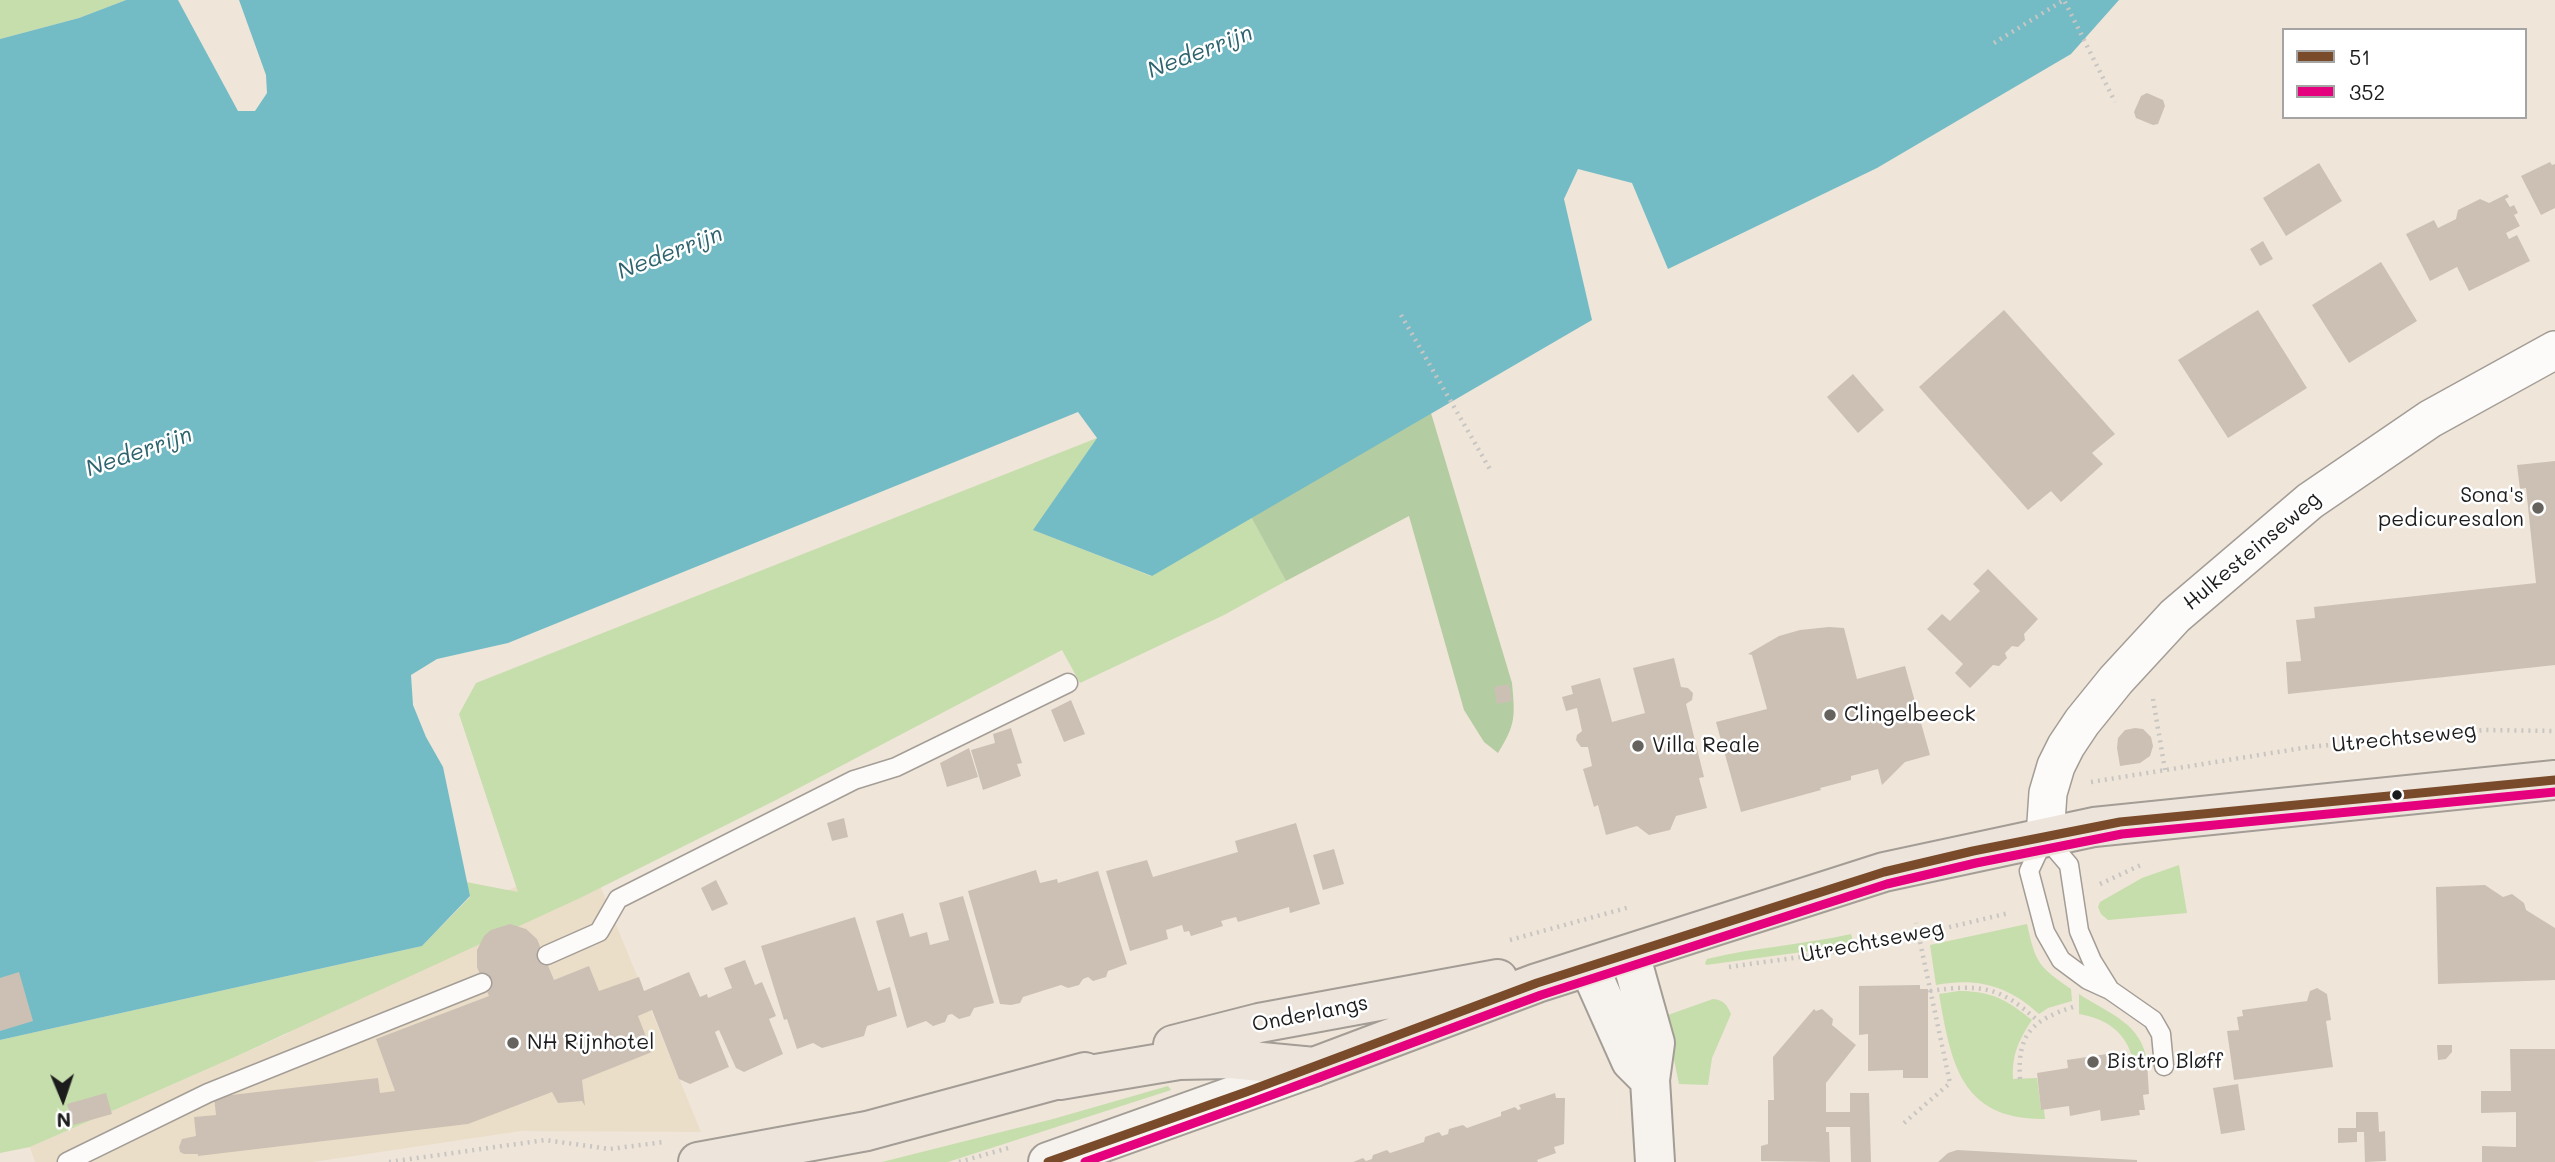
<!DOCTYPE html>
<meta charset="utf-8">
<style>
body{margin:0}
#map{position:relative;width:2555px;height:1162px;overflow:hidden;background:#efe5d9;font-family:Mali,sans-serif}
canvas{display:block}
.legend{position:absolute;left:2282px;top:28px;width:245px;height:91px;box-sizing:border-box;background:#fff;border:2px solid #a4a4a4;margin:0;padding:9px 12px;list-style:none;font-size:21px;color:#1c1c1c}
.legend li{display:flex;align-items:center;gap:14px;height:35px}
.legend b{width:35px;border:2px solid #a4a4a4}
.north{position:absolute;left:28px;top:1064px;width:70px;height:70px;-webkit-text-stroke:5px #fff;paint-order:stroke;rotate:178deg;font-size:19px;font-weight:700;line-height:28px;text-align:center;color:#1c1c1c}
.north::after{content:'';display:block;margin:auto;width:24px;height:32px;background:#1c1c1c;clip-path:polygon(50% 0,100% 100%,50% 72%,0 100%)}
</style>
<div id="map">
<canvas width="2555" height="1162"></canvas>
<ul class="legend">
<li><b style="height:9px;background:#7a4b2a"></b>51</li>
<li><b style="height:9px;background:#e5007d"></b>352</li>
</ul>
<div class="north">N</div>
</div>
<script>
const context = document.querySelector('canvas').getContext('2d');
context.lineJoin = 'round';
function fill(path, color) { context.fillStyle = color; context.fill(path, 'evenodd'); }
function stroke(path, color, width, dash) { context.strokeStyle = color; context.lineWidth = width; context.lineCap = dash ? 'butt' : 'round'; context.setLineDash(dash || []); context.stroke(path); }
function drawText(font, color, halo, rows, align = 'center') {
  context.font = font + ' Mali,sans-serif'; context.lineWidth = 5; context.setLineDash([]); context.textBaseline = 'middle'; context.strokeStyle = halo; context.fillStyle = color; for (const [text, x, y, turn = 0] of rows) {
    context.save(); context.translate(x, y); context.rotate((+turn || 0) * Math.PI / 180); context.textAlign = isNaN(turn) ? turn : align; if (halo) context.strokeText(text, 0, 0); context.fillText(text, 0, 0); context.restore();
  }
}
fill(new Path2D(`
 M588,856l113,276 -180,-1 -208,31h-278l-5,-15 257,-113 184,-128z`), '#ebdec8');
fill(new Path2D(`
 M0,0h126l-47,18 -79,21z
 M1097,438l-63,92 117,46 100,-59 35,64 -62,34 -144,68 -18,-33 -284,149 -198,99 -343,158 -207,91 -30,6v-113l422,-94 48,-49 -4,-15 52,10 -59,-178 17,-31z
 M2179,865l8,48 -79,7 -7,-6 -3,-7 2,-5 42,-24z
 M2027,924c9,40 11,42 44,65l1,12 -24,7 -9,6c-30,-28 -62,-37 -103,-29l-6,-40z
 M1851,934l3,11 -148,20 -1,-2 2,-4c48,-12 96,-14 144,-25z
 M1959,991c33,0 48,9 73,29 -14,21 -20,35 -19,59l24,-1 4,31 3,1 1,9c-84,1 -94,-55 -106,-125z
 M2079,994c30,20 63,29 68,68l-14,-2c-7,-28 -26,-41 -54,-46z
 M1713,999c11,1 14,6 18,15l-19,44 -4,27 -29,-1 -14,-68z
 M1168,1086l3,4 -223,72h-66l171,-43z`), '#c6ddac');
fill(new Path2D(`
 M1431,413l81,270c3,34 4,41 -14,70l-14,-11 -20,-32 -55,-194 -123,65 -35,-64z`), '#b4cca1');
fill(new Path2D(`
 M126,0h52l60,111h17l12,-18 -1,-18 -27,-75h1880l-48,54 -194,114 -209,101 -36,-86 -54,-14 -14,30 28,121 -440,256 -119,-46 64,-92 -19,-26 -570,231 -71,16 -26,16 2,30 13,32 17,30 27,129 -48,50 -422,94v-1001l79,-21z`), '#73bcc6');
fill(new Path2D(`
 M2147,93l16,7 2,6 -7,18 -5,1 -17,-7 -2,-6 7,-16z
 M2550,162l2,3 3,-1v44l-14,7 -20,-39z
 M2319,163l23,38 -56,35 -23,-38z
 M2507,194l2,3 -4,2 5,8 4,-2 4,8 -4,2 6,11 -14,7 3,6 8,-4 13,26 -61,30 -12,-24 -27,14 -24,-47 28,-14 4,8 18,-9 2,-9 22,-11 9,4z
 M2263,241l10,18 -13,7 -10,-17z
 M2381,262l36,59 -68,42 -37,-58z
 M2004,310l111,124 -23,19 11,11 -42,38 -10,-11 -23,19 -109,-123z
 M2258,310l49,78 -79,50 -50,-78z
 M1853,374l31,36 -26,23 -31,-36z
 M2555,461v204l-267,29 -2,-32 15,-1 -5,-41 19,-2 -1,-11 222,-24 -10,-95 -6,1 -3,-24z
 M1988,569l50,50 -14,15 1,6 -7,7 -6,-1 -7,7 2,5 -8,8 -6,-1 -23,23 -15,-15 8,-9 -36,-35 15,-15 8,7 30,-30 -7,-7z
 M1829,627l15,1 13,51 48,-13 25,89 -25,7 -23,23 -4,-16 -27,7v4l-31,8 1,2 -80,22 -25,-90 51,-13 -15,-54 -4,-1 31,-18 21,-6z
 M1674,658l7,29 7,1 5,5 -1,7 -6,4 18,73 -5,1 8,30 -31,8 -6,14 -21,5 -12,-9 -31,9 -8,-30 -4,2 -11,-38 9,-3 -4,-19h-7l-5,-7 1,-5 5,-4 -5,-23 -11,3 -4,-14 11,-3 -2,-8 29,-8 12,44 33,-9 -12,-45z
 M1509,684l3,17 -15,3 -3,-17z
 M1071,700l14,34 -21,8 -13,-32z
 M1011,728l11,35 -5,1 4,12 -38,14 -12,-40 24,-7 -2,-9z
 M2135,728l8,1 8,8 2,9 -3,10 -10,7 -20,3 -3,-18 1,-10 7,-8z
 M969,748l9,29 -31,10 -7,-24z
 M844,818l4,19 -16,4 -5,-18z
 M1296,823l24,81 -30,9 -1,-6 -51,15 -2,-5 -15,4 2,5 -32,10 -2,-5 -5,1 -2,-7 -16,5 2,9 -38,12 -24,-80 41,-11 6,17 85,-25 -3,-11z
 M1334,849l10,35 -21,6 -10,-35z
 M1036,870l4,13 17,-4 1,4 40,-12 29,93 -19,7 -2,6 -13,4 -5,-4 -5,2 -4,6 -11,3 -7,-3 -38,12 -3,6 -9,2 -11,-1 -32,-113z
 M716,880l12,24 -16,7 -11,-23z
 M2485,885l18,12 9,-3 12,9 2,7 29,18v52l-117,4 -2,-97z
 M963,896l31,107 -20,5 -4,8 -11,3 -7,-5 -4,1 -3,7 -12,4 -7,-5 -19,7 -31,-107 27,-8 7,24 17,-5 3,13 19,-5 -10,-37z
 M855,917l23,74 12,-4 7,29 -30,10 -3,10 -42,12 -9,-5 -16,6 -10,-30 -3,1 -23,-74z
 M510,924l16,5 11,10 17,41 35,-14 10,25 40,-14 5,14 45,-19 11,25 7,-3 1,4 24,-10 -8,-20 21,-8 10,25 7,-3 14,34 -7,3 14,35 -39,18 -8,-4 -17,-38 -4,2 14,35 -39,17 -11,-5 -27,-69 -14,6 14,36 -70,28 3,26 -3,-5 -24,2 -6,-11 -84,32 -270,32v-2h-14l-4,-2 -1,-5 3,-8 14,-3 -2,-19 22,-2 -2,-18 164,-19 2,15 15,-2 -19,-52 113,-43 -12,-29v-17l7,-14 7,-6z
 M19,972l14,49 -33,10v-53z
 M1920,985v4h8v89h-25v-8l-35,1v-37l-9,1v-49z
 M2317,988l10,6 4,26 -5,1 7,46 -99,13 -7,-49 12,-1 -2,-13 6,-1 -1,-6 65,-9 3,-10z
 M1814,1009l2,2 6,-2 11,10 -1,6 24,20 -30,38v29h24v-19h19l2,69h-20l-1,-35h-24v5h3l1,30 -69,-1v-15l7,-2v-44h6l-1,-43z
 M2437,1045h15v7l-6,7 -8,1z
 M2510,1049h45v113h-73v-16l34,1v-35l-35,1v-22h30z
 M2107,1054l1,10 31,-5v4l8,-1 2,32 -6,1 2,15h-6l1,5 -39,6 -1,-11 -30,6 -1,-10 -28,4 -4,-37 31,-5 -1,-8z
 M2238,1084l7,46 -24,4 -8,-46z
 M106,1093l6,21 -39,11 -6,-21z
 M1555,1093l1,5h9l-1,46 -10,3 2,6 -19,7 1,2h-185l10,-4 3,3 6,-2 1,-4 14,-5 3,3 34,-11 1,-5 14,-5 3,4 6,-2 1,-5 14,-4 4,3 34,-12v-4l14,-5 3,3 3,-1 -2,-4z
 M2356,1112h22l1,20 6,-1 1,30 -21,1 -1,-30h-7v10l-19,1v-15h18z
 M1957,1150l180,10v2h-199l10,-9z`), '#ccc0b4');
const lane = new Path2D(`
 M547,955l52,-23 19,-33 236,-119 42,-13 172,-84
 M2110,990l-18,-29 -13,-30 -10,-66 -24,-28 -16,34 16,61 16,28 27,20 22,10 43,30 8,14 3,32
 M67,1162l141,-69 274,-110`);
const street = new Path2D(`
 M2045,837l3,-44 8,-27 10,-20 16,-24 34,-42 59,-64 135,-115 120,-82 125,-69`);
const secondary = new Path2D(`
 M1630,954l25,89 -5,37 5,82
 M1589,967l42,94 19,19
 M1048,1162l266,-95`);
const primary = new Path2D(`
 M1173,1045l86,-22 239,-44
 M1060,1080l119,-20 51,-1 84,8 223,-84 347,-111 210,-45 461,-47
 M698,1162l169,-31 218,-59`);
stroke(lane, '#a39d96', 21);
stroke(street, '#a39d96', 40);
stroke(secondary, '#a39d96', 42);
stroke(primary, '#a39d96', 42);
stroke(new Path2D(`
 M1994,43l70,-43 51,102
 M1401,315l90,156
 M2153,699l12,71
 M2409,737v11
 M2091,782l218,-35 176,-17 70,1
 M2100,884l43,-20
 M1510,940l120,-33
 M1729,967l128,-18 152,-36
 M1930,991c50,-7 70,-5 108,30
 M2020,1079c-3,-46 13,-59 53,-72
 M1904,1123l46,-40 -34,-160
 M389,1162l156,-22 65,9 54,-7
 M959,1162l53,-15`), '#c8c6c3', 4.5, [2, 5]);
stroke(lane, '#fdfbf9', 18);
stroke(street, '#fdfbf9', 37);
stroke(secondary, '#f6f3ee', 38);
stroke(primary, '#ede5dc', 38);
stroke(new Path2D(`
 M1048,1162l198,-70 291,-109 347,-111 89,-21 147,-29 435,-42`), '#7a4b2a', 9);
stroke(new Path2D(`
 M1085,1162l165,-59 291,-108 346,-111 89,-21 146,-29 433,-42`), '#e5007d', 9);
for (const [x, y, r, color] of [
 [2538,508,7,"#66625e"],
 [1830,715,7,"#66625e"],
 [1638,746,7,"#66625e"],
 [2397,795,6,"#1c1c1c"],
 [513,1043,7,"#66625e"],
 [2093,1062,7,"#66625e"]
]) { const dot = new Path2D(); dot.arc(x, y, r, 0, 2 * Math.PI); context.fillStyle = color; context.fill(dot); stroke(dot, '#fff', 2.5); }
drawText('21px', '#1c1c1c', '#fff', [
 ["Sona's",2524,496,"right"],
 ["pedicuresalon",2524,520,"right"],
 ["Clingelbeeck",1844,715],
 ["Villa Reale",1652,746],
 ["NH Rijnhotel",527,1043],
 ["Bistro Bløff",2107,1062]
], 'left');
drawText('21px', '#1c1c1c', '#fff', [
 ["Hulkesteinseweg",2252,551,-40],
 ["Utrechtseweg",2404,738,-6],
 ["Utrechtseweg",1872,942,-11],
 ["Onderlangs",1310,1014,-11]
]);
drawText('italic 23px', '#2d636d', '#fff', [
 ["Nederrijn",1200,52,-21],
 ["Nederrijn",670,253,-21],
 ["Nederrijn",139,452,-19]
]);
</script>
